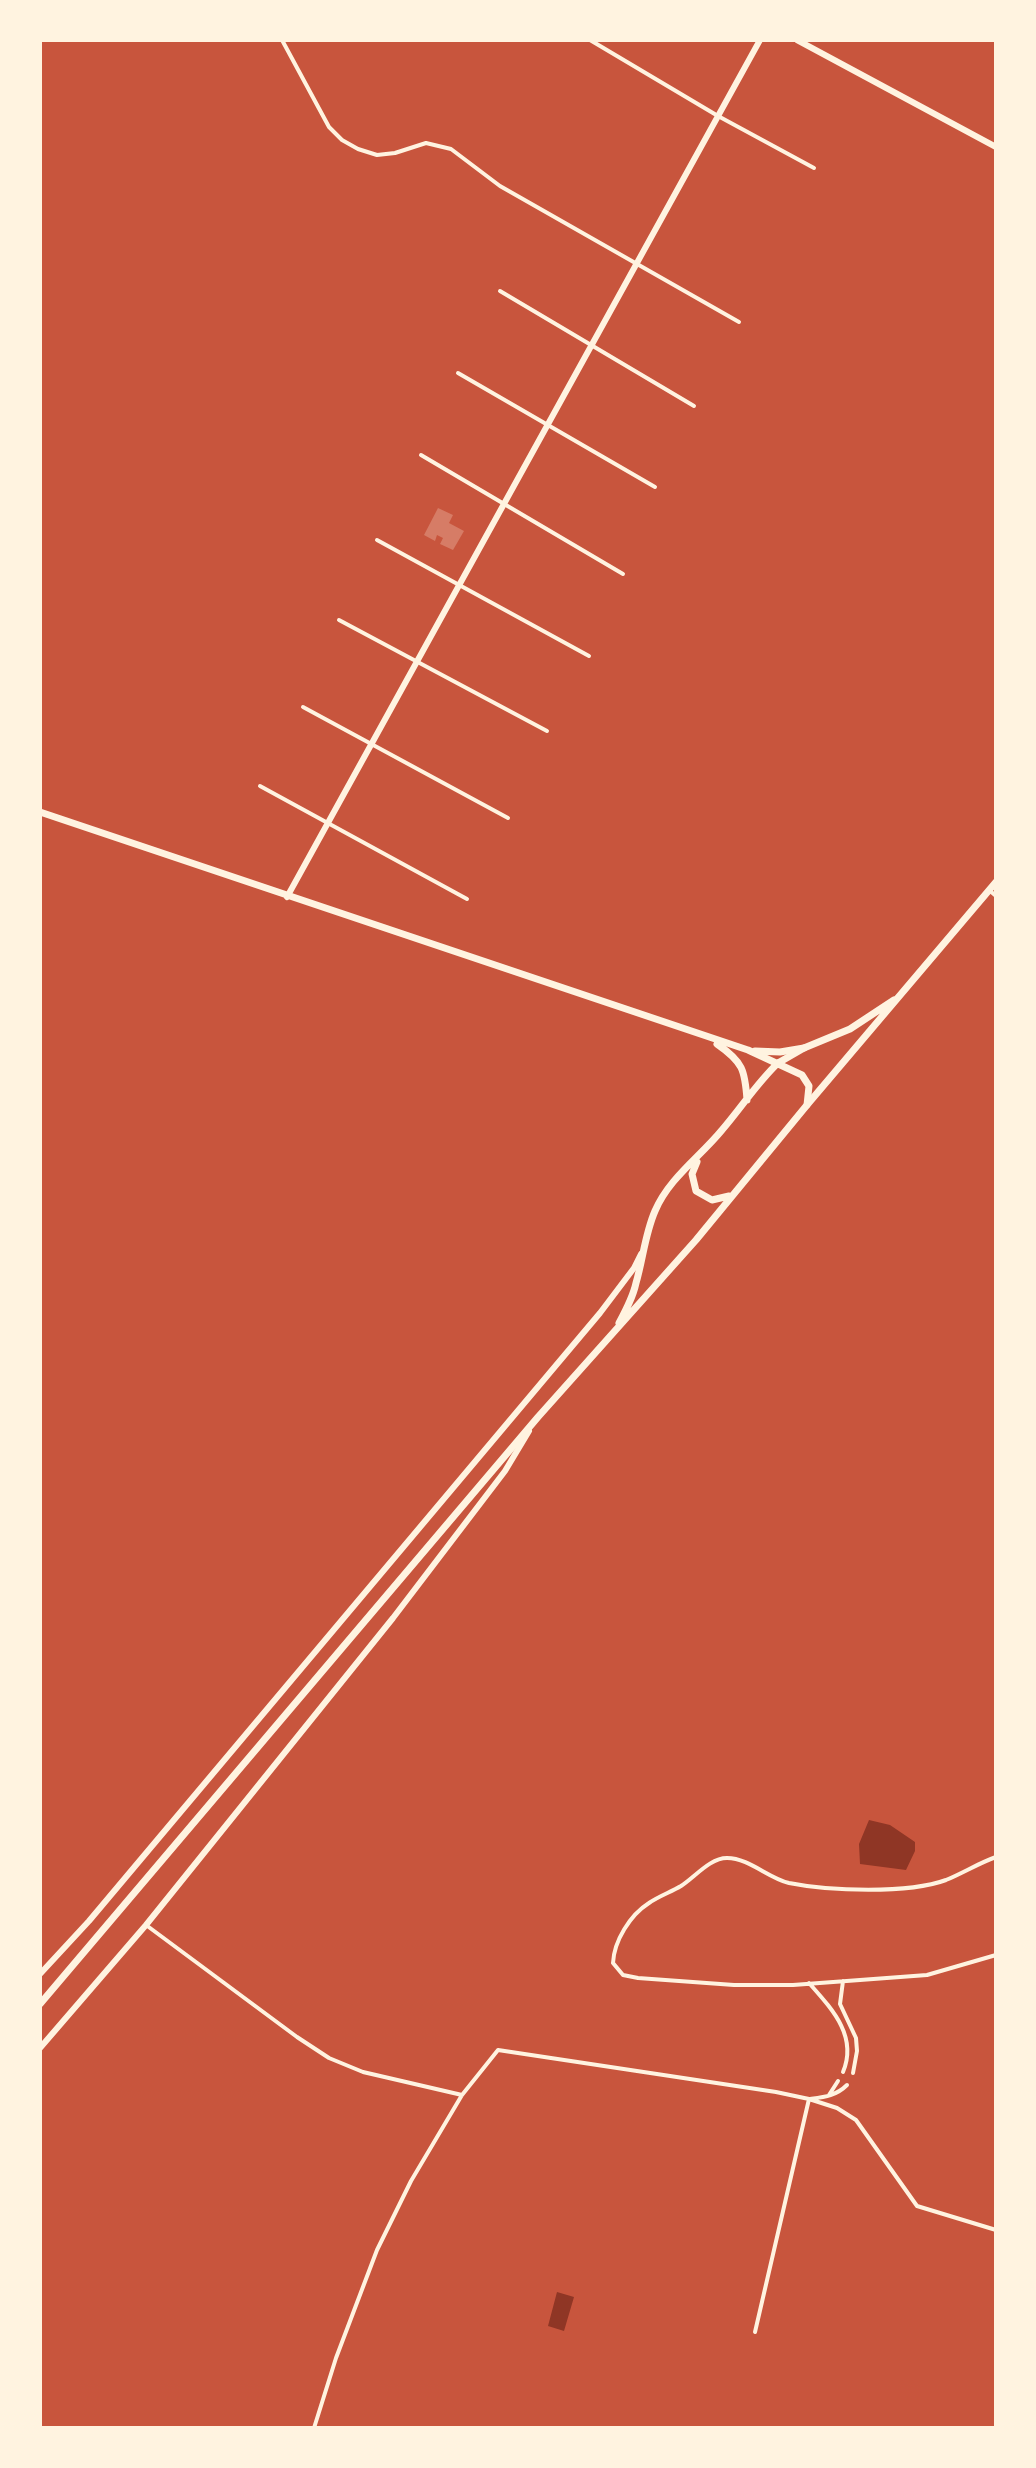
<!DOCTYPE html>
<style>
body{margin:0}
#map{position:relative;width:1036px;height:2468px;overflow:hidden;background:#c8553d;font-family:"Work Sans",sans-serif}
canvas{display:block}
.frame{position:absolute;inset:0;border:42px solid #fff3e0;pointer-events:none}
</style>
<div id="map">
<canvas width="1036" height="2468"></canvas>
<div class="frame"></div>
</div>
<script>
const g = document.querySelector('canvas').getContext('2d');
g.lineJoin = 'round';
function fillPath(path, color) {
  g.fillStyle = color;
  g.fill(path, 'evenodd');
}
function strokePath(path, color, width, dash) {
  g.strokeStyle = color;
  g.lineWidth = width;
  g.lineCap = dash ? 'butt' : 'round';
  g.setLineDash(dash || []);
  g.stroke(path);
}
const water = new Path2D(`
 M 869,1820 L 890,1825 L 915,1842 L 915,1851 L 906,1870 L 860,1864 L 859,1844 Z
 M 557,2292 L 574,2297 L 564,2331 L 548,2326 Z`);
const building = new Path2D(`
 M 438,508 L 453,515 L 449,523 L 464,531 L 453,550 L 440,544 L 443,538 L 437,535 L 435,541 L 424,535 Z`);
const minor = new Path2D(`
 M 282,40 L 329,127 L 342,140 L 358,149 L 377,155 L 395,153 L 426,143 L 451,149 L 500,186 L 739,322
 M 590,40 L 718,116 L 814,168
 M 500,291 L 694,406
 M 458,373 L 655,487
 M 996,425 L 996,432
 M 421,455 L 623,574
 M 377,540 L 589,656
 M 339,620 L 547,731
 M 303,707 L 508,818
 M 260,786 L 467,899
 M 989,890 L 996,896
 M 996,1857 C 979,1863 963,1873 946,1880 C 908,1894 829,1891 789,1883 C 768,1878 749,1858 727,1858 C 710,1858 695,1877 681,1886 C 671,1892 659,1896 649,1903 C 630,1915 614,1941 613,1963 L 623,1975 L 638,1978 L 734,1985 L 793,1985 L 927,1975 L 996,1955
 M 146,1925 L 297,2037 L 329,2058 L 363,2072 L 462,2095
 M 843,1981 L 840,2004 L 856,2038 L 857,2051 L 853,2073
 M 809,1983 C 832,2009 858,2036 843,2072
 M 829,2095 L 838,2081
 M 755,2332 L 809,2099 C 824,2097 836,2096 847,2085
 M 314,2428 L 336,2358 L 377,2250 L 411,2181 L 462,2095 L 498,2050 L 776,2092 L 809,2099 L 837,2108 L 856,2120 L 917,2206 L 996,2230`);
const tertiary = new Path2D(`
 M 797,40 L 996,147
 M 287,897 L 760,40`);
const secondary = new Path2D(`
 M 40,1974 L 89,1921 L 600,1313 L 634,1268 L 641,1254
 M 40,2048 L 146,1925 L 393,1618 L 505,1471 L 529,1431`);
const primary = new Path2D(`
 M 778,1063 L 804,1048 L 850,1029 L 894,1000
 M 807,1105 L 996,882`);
const trunk = new Path2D(`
 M 40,812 L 748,1050 L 802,1075 L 809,1086 L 807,1105 L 696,1240 L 538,1417 L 40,2004
 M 717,1044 C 743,1062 745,1070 747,1100
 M 755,1051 L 780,1052 L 804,1048
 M 697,1162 L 692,1174 L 696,1191 L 712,1200 L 729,1196
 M 619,1323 C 626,1310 633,1297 636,1283 C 643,1259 645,1234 655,1211 C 669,1178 700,1157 722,1130 C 741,1108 757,1083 778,1063`);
fillPath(water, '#8f3625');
fillPath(building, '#d67c66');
strokePath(minor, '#fff3e0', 4);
strokePath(tertiary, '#fff3e0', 6);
strokePath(secondary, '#fff3e0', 6);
strokePath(primary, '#fff3e0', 7);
strokePath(trunk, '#fff3e0', 7);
</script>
